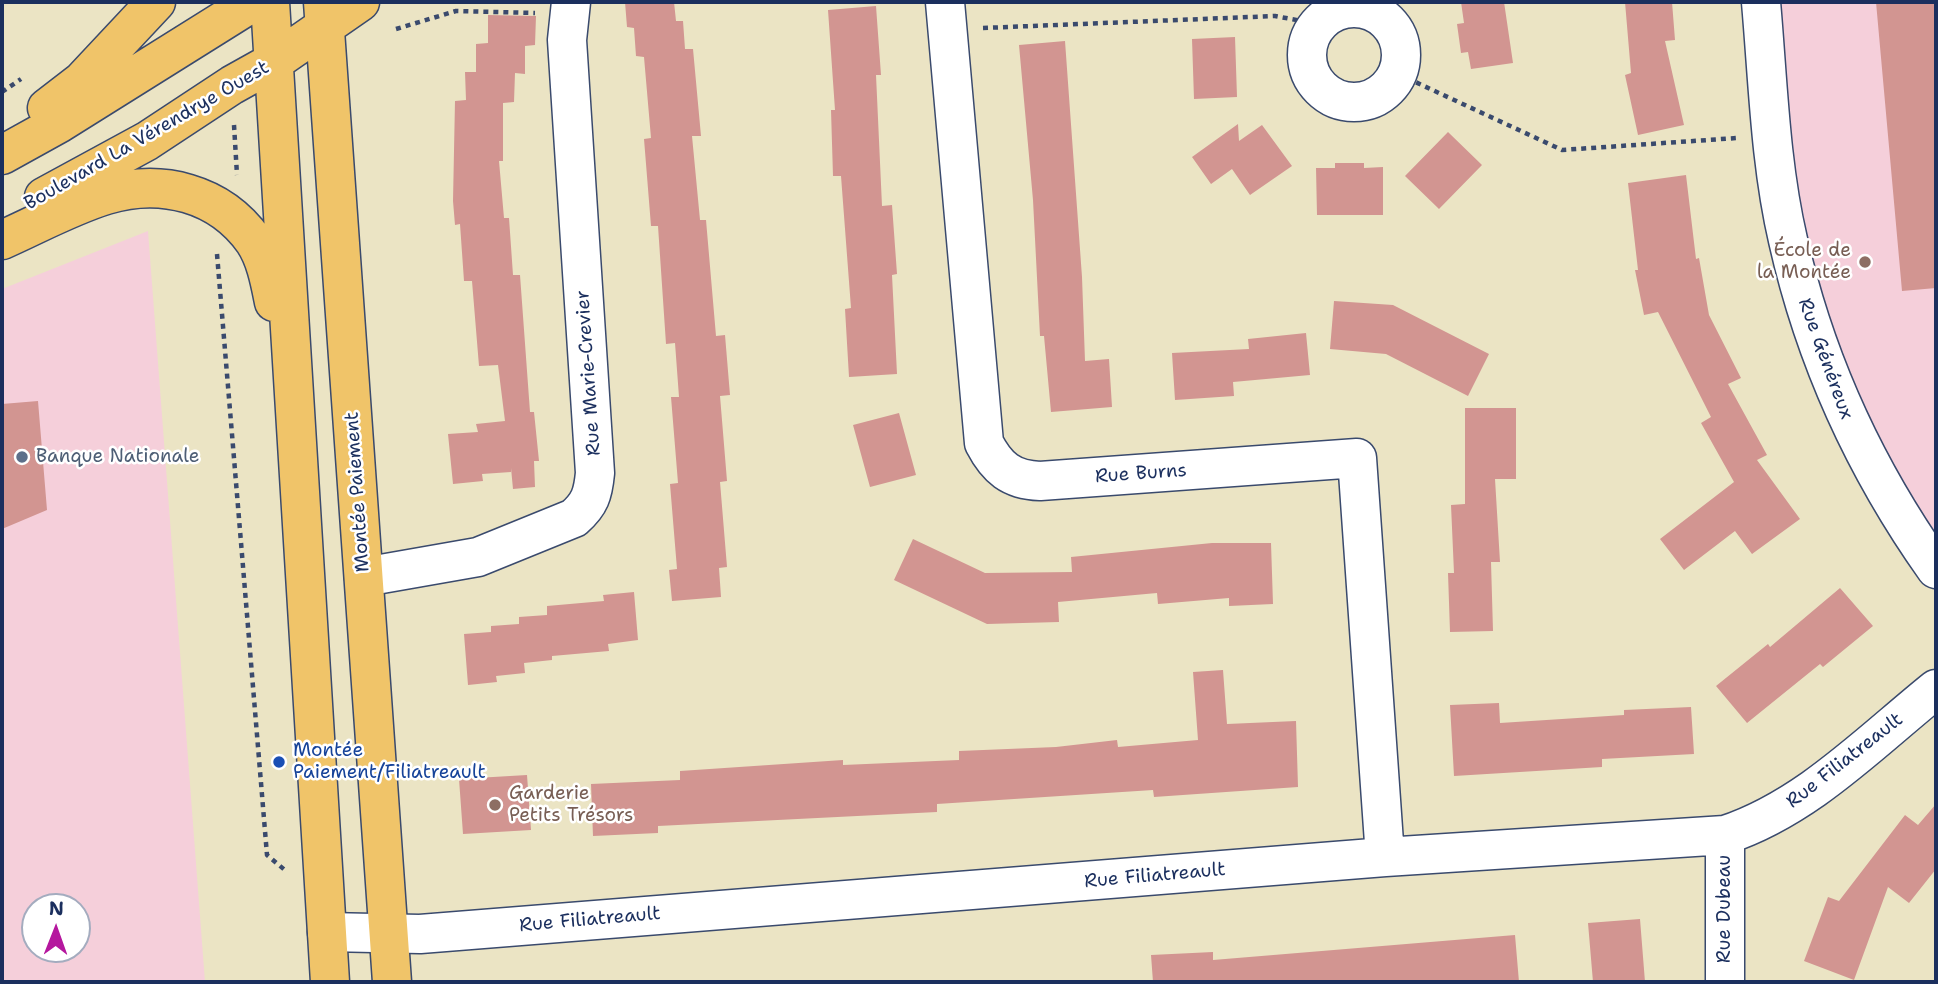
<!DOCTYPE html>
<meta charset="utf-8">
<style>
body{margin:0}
#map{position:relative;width:1938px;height:984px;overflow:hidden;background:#ebe4c4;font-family:"Shantell Sans",sans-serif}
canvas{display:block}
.frame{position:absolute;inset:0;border:4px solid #1b2f5e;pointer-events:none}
.north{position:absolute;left:21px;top:893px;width:70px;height:70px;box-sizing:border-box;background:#fff;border:2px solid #a4acbf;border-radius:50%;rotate:1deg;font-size:19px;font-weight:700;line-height:28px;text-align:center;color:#1b2f5e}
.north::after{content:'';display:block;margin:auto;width:24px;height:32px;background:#b5179e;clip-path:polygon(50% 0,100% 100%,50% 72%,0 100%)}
</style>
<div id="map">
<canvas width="1938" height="984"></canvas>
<div class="frame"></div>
<div class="north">N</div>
</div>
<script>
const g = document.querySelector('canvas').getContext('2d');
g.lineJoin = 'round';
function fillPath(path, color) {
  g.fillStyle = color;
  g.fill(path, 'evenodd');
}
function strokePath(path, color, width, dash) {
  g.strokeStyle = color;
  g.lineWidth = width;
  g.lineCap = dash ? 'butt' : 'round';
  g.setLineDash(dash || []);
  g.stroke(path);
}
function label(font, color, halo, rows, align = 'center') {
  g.font = font + ' "Shantell Sans",sans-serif';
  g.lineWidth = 5;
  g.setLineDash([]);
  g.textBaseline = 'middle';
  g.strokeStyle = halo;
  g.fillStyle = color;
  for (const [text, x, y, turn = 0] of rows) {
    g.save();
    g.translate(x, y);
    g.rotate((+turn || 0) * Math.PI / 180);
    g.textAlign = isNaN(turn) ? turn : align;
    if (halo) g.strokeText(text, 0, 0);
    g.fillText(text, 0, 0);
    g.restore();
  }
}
const built = new Path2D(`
 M 1761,2 L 1936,2 L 1936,569 L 1832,380 Z
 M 148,231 L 205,982 L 2,982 L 2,289 ZM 35,907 L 77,907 L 77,949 L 35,949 Z`);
const building = new Path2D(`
 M 625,2 L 674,2 L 676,21 L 683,21 L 685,49 L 693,49 L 701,136 L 692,136 L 700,220 L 706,220 L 716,336 L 725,335 L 730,395 L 720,396 L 727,481 L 720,482 L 727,567 L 719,568 L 721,597 L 672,601 L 669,570 L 677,569 L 670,484 L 678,483 L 671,397 L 679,397 L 675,343 L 666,344 L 658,226 L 651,226 L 644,139 L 651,138 L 644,57 L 636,56 L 634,28 L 627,27 Z
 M 1461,2 L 1504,2 L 1513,63 L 1471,69 L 1468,52 L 1461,53 L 1457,24 L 1464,23 Z
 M 1625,2 L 1672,2 L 1675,40 L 1665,41 L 1684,125 L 1638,135 L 1625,75 L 1631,73 Z
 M 1876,2 L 1936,2 L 1936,288 L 1902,291 Z
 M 876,6 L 881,75 L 876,75 L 882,206 L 892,205 L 897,274 L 892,275 L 897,374 L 849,377 L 845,309 L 851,308 L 841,176 L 833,176 L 831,110 L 835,110 L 828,10 Z
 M 488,15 L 536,16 L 535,45 L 525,46 L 525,74 L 515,73 L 514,102 L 503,103 L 503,161 L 499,161 L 504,218 L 509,218 L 513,275 L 520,275 L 530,412 L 534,412 L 539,461 L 534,461 L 535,487 L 513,489 L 511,468 L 511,472 L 482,474 L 483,481 L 453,484 L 448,434 L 478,432 L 476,424 L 505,421 L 498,365 L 479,366 L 472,281 L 464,281 L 460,224 L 455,225 L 453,201 L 455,101 L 466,100 L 465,72 L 476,72 L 476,44 L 488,43 Z
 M 1235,37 L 1237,97 L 1194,99 L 1192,39 Z
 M 1065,41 L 1082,277 L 1085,361 L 1109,359 L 1112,407 L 1051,412 L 1044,336 L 1040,336 L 1033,200 L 1019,45 Z
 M 1238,124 L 1239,141 L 1262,125 L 1292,166 L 1250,195 L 1232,169 L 1211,184 L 1192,157 Z
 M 1448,132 L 1482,165 L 1439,209 L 1405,176 Z
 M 1335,163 L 1364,163 L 1364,168 L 1383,167 L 1383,215 L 1317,215 L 1316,168 L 1335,168 Z
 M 1686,175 L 1696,259 L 1699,258 L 1709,315 L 1741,378 L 1728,384 L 1767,455 L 1757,460 L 1800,519 L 1752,554 L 1735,531 L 1684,570 L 1660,539 L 1734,482 L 1701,423 L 1711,417 L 1658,312 L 1644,315 L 1635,270 L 1638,270 L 1628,183 Z
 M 1334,301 L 1393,305 L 1489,354 L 1468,396 L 1386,354 L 1330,349 Z
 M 1306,333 L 1310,375 L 1233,382 L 1234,396 L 1175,400 L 1172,353 L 1249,349 L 1248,339 Z
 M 38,401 L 47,510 L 2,529 L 2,404 Z
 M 1465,408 L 1516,408 L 1516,479 L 1495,479 L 1500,562 L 1491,562 L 1493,631 L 1450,632 L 1448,573 L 1454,573 L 1451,505 L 1465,504 Z
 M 899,413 L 916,475 L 870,487 L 853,425 Z
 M 913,539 L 985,573 L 1072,572 L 1071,557 L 1212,543 L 1271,543 L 1273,604 L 1229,606 L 1229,598 L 1158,604 L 1157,593 L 1058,602 L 1059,622 L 987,624 L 894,580 Z
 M 1840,588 L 1873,626 L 1823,667 L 1820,664 L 1747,723 L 1716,686 L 1768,644 L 1770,647 Z
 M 634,592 L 638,640 L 608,644 L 609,651 L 552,656 L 552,660 L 524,663 L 525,673 L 496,676 L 497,682 L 468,685 L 464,634 L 491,632 L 491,626 L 519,624 L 519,617 L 547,615 L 547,606 L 604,601 L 603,595 Z
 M 1223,670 L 1227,724 L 1296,721 L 1298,787 L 1154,797 L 1153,790 L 937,804 L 937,812 L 658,826 L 658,833 L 593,836 L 591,784 L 680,780 L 680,771 L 843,760 L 843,765 L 959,760 L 959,751 L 1056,747 L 1117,740 L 1118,747 L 1198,740 L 1193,672 Z
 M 1499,703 L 1500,723 L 1624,715 L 1624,710 L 1691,707 L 1694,754 L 1602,759 L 1602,767 L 1454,776 L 1450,705 Z
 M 527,775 L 531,830 L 463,834 L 459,779 Z
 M 1936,804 L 1936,869 L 1909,903 L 1888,887 L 1854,980 L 1804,961 L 1828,897 L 1839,901 L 1905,815 L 1918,825 Z
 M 1640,919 L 1645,982 L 1593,982 L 1588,923 Z
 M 1515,935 L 1519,982 L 1153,982 L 1151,955 L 1213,952 L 1213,960 Z`);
const path = new Path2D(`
 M 983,28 L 1275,16 L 1318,24
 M 396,29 L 456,11 L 535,13
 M 1398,74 L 1562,150 L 1737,138
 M 2,92 L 21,79
 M 234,125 L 237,175
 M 217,254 L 267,855 L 286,871`);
const minor = new Path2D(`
 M 945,2 L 984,443 C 997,468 1011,480 1040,481 L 1357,458 L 1385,857
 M 1761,2 C 1768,81 1770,163 1788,240 C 1815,360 1865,469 1936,569
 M1307 55a47 47 0 1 1 94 0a47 47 0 1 1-94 0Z
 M 364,577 L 478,557 L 574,518 C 590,504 593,494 595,473 L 567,40 L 571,2
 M 1725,835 L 1725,982
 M 327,932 L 420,934 L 1385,857 L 1725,835 C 1807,808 1870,742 1936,689`);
const major = new Path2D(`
 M 270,2 L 330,982
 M 323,2 L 392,982
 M 47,108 L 82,81 L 156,2
 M 2,155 L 58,124 L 253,2
 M 44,197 L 147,141 L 232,85 L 275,61 L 360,2
 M 2,240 C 36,225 70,206 106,195 C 161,178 220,193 254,241 C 266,259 270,282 274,302`);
const markers = [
 [1865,262,7,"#8d6e63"],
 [22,457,7,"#5c6f8a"],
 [279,762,7,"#1a4fb4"],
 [495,805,7,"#8d6e63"]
];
const streetNames = [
 ["Boulevard La Vérendrye Ouest",147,136,-30],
 ["Rue Généreux",1825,359,70],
 ["Rue Marie-Crevier",589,373,-94],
 ["Rue Burns",1141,474,-4],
 ["Montée Paiement",358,492,-94],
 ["Rue Filiatreault",1845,761,-38],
 ["Rue Filiatreault",1155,876,-5],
 ["Rue Dubeau",1725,909,-90],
 ["Rue Filiatreault",590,920,-5]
];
const educationNames = [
 ["École de",1851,251],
 ["la Montée",1851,273],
 ["Garderie",509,794,"left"],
 ["Petits Trésors",509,816,"left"]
];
const serviceNames = [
 ["Banque Nationale",36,457]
];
const transitNames = [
 ["Montée",293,751],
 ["Paiement/Filiatreault",293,773]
];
fillPath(built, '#f5cfda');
fillPath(building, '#d29591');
strokePath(minor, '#3a4a6d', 41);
strokePath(major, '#3a4a6d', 41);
strokePath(path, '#3a4a6d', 4.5, [5, 5]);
strokePath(minor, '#fff', 38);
strokePath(major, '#f0c469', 38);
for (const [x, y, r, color] of markers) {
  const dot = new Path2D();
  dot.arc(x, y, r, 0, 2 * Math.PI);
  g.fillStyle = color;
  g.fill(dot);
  strokePath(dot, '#fff', 2.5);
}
label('19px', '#1b2f5e', '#fff', streetNames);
label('19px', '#785e54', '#fff', educationNames, 'right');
label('19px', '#4e5e75', '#fff', serviceNames, 'left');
label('19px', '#164399', '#fff', transitNames, 'left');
</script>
